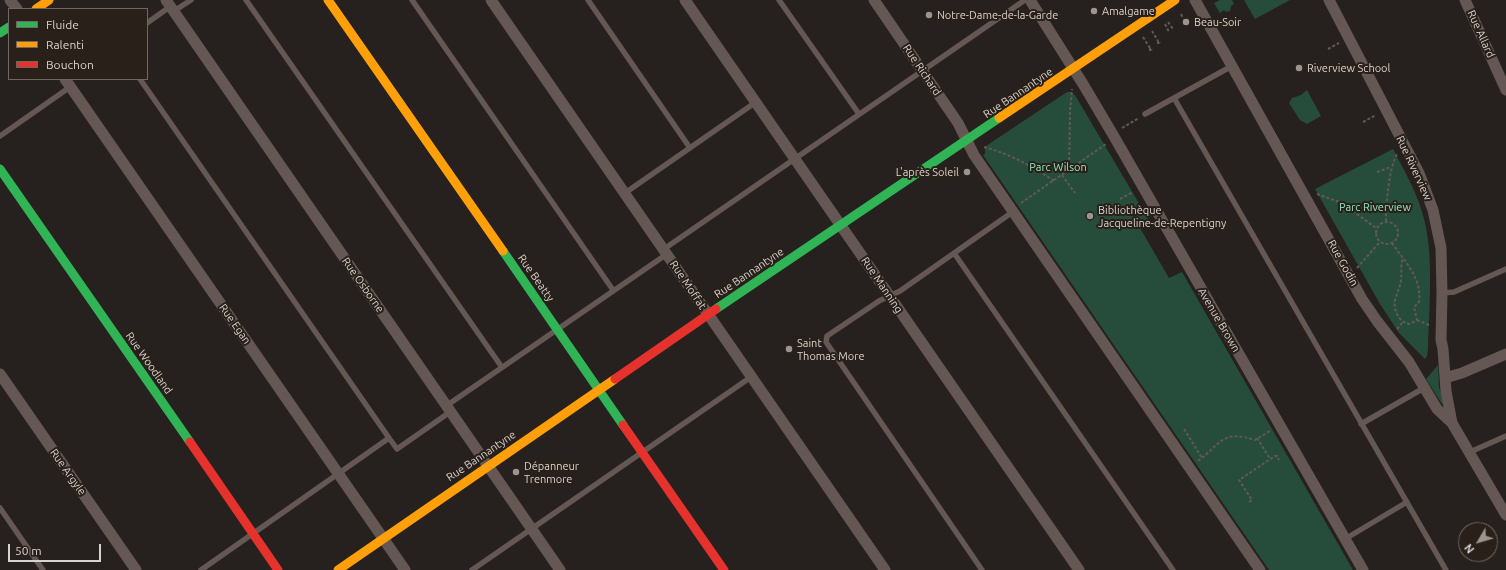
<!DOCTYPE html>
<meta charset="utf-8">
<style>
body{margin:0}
#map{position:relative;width:1506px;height:570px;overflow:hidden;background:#26211e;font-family:Ubuntu,sans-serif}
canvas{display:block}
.legend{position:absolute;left:8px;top:8px;width:140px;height:72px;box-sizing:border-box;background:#29201a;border:1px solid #6f6862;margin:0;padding:5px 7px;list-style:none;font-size:12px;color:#d9d3cf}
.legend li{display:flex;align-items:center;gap:8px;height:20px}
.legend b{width:20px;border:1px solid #6f6862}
.north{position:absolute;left:1458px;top:522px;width:40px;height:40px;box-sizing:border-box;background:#29201a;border:1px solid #6f6862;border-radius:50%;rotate:232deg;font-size:11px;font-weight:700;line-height:16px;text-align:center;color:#d9d3cf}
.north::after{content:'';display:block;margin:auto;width:14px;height:18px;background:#9a9591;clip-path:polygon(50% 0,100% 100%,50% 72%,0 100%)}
.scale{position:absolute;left:8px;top:544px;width:93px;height:18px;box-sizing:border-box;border:2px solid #d9d3cf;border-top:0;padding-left:5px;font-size:12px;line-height:14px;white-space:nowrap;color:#d9d3cf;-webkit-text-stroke:3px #29201a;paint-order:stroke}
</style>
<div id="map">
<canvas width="1506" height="570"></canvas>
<ul class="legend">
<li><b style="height:5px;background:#30b455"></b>Fluide</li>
<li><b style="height:5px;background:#ff9f0a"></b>Ralenti</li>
<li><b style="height:5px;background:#e5322d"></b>Bouchon</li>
</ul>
<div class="north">N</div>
<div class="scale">50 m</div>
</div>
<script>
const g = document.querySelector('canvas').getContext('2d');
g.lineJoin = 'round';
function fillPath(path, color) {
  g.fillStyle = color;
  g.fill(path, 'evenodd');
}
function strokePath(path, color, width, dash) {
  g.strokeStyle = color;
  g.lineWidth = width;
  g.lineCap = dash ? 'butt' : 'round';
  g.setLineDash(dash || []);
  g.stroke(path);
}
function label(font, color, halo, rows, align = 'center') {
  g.font = font + ' Ubuntu,sans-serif';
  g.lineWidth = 4;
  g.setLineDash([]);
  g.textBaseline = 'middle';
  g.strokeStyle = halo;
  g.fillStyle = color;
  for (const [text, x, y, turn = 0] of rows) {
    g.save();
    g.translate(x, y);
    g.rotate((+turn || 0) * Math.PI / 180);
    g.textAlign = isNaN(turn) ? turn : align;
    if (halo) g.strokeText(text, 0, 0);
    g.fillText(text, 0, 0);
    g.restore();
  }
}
const green = new Path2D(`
 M 1220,0 L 1232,0 L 1234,4 L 1231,6 L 1230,11 L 1226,12 L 1224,10 L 1220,13 L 1214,3 Z
 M 1244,0 L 1290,0 L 1255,19 Z
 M 1307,90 L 1321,116 L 1307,124 L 1300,120 L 1289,103 L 1292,98 L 1301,95 Z
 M 1067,92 L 1071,92 L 1075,95 L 1150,222 L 1140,228 L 1169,278 L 1182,272 L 1353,570 L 1269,570 L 983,155 L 985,154 L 985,147 L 989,144 Z
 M 1393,149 C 1405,172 1418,194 1424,219 C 1434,257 1429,309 1428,349 L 1427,356 L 1425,359 L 1399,333 L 1380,304 L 1315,189 Z
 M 1438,365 L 1439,387 L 1444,402 L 1442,404 L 1426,379 Z`);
const path = new Path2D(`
 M 1181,14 L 1184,20
 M 1168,22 L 1173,29
 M 1165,24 L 1169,32
 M 1152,31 L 1158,41
 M 1143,37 L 1150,48
 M 1158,44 L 1158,41 L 1160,43
 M 1328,49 L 1339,43
 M 1150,51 L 1150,48 L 1152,50
 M 1363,122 L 1376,115
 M 1122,128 L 1139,118
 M 984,147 C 1010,154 1032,166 1054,181
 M 1069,170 L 1070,111 L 1072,89
 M 1377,172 L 1391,167
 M 1062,175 L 1075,193
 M 1317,194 L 1342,203 L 1376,228
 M 1120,199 L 1133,192
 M 1021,203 L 1106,144
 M 1386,221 C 1386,204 1389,168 1397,154
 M1376 233a11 11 0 1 1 22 0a11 11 0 1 1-22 0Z
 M 1392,243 C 1405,262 1422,278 1419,302 L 1414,307 L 1417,320 L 1410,324 C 1399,323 1393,310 1395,300 C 1397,293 1400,287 1401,281 C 1402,273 1400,265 1403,258
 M 1357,268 L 1380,242
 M 1417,320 L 1429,325
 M 1397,329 L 1403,322
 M 1184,429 L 1202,458
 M 1257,438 L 1270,459
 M 1198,461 C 1221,444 1222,429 1255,440 L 1270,431
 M 1249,502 L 1252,500 L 1239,480 L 1275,456 L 1277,456 L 1279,460`);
const lane = new Path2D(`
 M 246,0 L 501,366
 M 412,0 L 613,290
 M 588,0 L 690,148
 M 779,0 L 859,114
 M 174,11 L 191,0
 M 147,23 L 171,6
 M 140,79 L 389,438 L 201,570
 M 1174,98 L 1446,570
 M 1145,114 L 1232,66
 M 0,136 L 70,87
 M 625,193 L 756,102
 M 664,249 L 1025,0
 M 954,253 L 1173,570
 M 1442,293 L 1454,292 L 1506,269
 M 446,406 L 667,254
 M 1361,424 L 1424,388
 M 389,438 L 397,449 L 450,412
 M 1470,452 L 1506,436
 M 0,508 L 43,570
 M 1345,539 L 1407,502
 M 472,570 L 751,377
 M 982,570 L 826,342 L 827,336 L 879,301 L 900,291 L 1014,211`);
const street = new Path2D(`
 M 10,0 L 17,9
 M 166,0 L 560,570
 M 491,0 L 885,570
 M 685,0 L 1079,570
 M 874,0 L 958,123 L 974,155 L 1260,570
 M 1030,0 L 1083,84 L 1112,133 L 1363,570
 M 1195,0 L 1362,299 L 1377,321 L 1409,362 L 1437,409 L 1452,423 L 1506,515
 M 1329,0 L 1419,173 L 1433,210 L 1441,248 L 1442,293 L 1441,340 L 1443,349 L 1446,391 L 1452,423
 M 1465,0 L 1506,90
 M 65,79 L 405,570
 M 0,374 L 136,570
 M 1445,378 L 1462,373 L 1506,354`);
const fast = new Path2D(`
 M 0,33 L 9,27
 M 0,169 L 190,442
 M 503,251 L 623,425
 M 716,309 L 999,118`);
const slow = new Path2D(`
 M 328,0 L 503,251
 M 36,9 L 49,0
 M 999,118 L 1175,0
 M 338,570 L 615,379`);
const jam = new Path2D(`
 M 615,379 L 716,309
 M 623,425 L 724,570
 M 190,442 L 278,570`);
const markers = [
 [1094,11,4,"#9a9591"],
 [929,15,4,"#9a9591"],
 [1186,22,4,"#9a9591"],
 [1299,68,4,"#9a9591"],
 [967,172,4,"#9a9591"],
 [1090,216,4,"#9a9591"],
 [789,349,4,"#9a9591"],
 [516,472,4,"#9a9591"]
];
const poiNames = [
 ["Amalgame",1102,11],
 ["Notre-Dame-de-la-Garde",937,15],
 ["Beau-Soir",1194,22],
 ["Riverview School",1307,68],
 ["L'après Soleil",959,172,"right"],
 ["Bibliothèque",1098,210],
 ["Jacqueline-de-Repentigny",1098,223],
 ["Saint",797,343],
 ["Thomas More",797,356],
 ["Dépanneur",524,466],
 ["Trenmore",524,479]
];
const streetNames = [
 ["Rue Allard",1481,34,66],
 ["Rue Richard",922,70,56],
 ["Rue Bannantyne",1018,93,-34],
 ["Rue Riverview",1414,168,65],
 ["Rue Godin",1343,263,61],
 ["Rue Bannantyne",749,273,-34],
 ["Rue Beatty",536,278,55],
 ["Rue Osborne",363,285,55],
 ["Rue Moffat",688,285,56],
 ["Rue Manning",882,285,56],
 ["Avenue Brown",1219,320,60],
 ["Rue Egan",235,324,55],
 ["Rue Woodland",149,363,55],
 ["Rue Bannantyne",481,456,-34],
 ["Rue Argyle",68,472,55]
];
const parkNames = [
 ["Parc Wilson",1058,167],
 ["Parc Riverview",1375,207]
];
fillPath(green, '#264c3b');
strokePath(path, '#625956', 2, [3, 2]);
strokePath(lane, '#645754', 5.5);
strokePath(street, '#645754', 11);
strokePath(fast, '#30b455', 9);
strokePath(slow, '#ff9f0a', 9);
strokePath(jam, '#e5322d', 9);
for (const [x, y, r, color] of markers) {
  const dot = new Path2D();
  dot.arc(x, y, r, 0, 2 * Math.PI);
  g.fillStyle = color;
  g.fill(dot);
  strokePath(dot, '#29201a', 1.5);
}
label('11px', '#d9d3cf', '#29201a', poiNames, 'left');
label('11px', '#d9d3cf', '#29201a', streetNames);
label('11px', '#91e9c1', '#29201a', parkNames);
</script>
